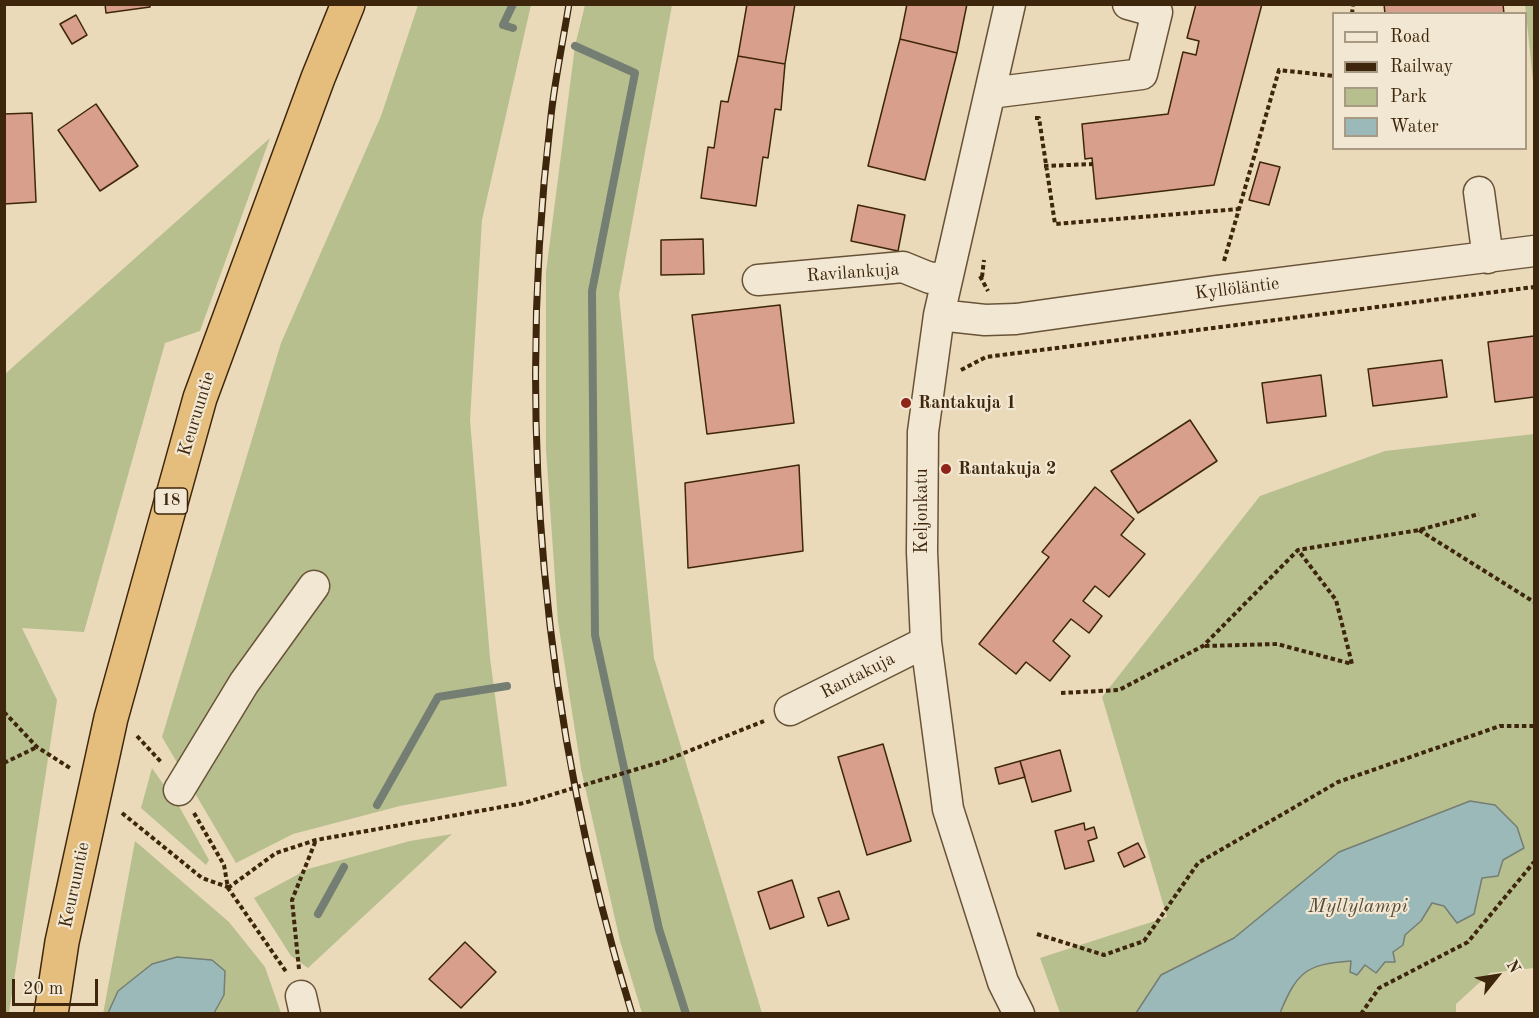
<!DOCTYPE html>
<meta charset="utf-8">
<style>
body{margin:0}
#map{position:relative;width:1539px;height:1018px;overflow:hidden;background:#eadaba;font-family:"Old Standard TT",serif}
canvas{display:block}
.frame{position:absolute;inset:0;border:6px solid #3e260c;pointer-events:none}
.legend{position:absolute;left:1332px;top:12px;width:195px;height:138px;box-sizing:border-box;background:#f1e7d2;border:2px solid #a99a83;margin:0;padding:8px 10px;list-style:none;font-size:18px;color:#3e260c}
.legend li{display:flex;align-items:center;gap:12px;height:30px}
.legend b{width:30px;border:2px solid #a99a83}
.north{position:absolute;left:1467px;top:946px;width:60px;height:60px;-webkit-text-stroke:4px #f1e7d2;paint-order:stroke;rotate:60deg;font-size:16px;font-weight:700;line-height:24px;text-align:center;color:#3e260c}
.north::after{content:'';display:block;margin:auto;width:21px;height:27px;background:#3e260c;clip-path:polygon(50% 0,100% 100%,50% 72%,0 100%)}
.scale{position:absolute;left:12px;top:979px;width:86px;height:27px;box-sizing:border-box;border:3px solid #3e260c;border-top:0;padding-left:8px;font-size:18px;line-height:21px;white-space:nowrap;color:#3e260c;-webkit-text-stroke:4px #f1e7d2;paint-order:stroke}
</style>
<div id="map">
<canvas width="1539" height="1018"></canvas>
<div class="frame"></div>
<ul class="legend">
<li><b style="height:8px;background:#f1e7d2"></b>Road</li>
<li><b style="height:8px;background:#3e260c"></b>Railway</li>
<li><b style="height:16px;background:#b7bf8f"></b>Park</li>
<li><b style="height:16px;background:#9ab9b8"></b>Water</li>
</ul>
<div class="north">N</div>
<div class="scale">20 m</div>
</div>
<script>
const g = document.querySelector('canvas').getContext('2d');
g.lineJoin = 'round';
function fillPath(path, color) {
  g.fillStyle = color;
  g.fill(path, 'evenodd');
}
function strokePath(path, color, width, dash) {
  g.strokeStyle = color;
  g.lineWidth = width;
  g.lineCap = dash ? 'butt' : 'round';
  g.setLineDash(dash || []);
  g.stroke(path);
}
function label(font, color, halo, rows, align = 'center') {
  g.font = font + ' "Old Standard TT",serif';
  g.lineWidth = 4.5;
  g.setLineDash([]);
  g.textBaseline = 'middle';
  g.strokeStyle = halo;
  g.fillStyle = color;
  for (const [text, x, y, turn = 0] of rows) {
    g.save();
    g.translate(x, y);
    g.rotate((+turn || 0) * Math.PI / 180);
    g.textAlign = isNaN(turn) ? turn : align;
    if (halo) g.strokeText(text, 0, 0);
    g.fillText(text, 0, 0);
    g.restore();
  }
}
const green = new Path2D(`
 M 418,5 L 531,5 L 482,220 L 470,420 L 490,658 L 507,786 L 400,806 L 293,834 L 236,863 L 162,737 L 281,343 L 381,116 Z
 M 585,5 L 672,5 L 619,294 L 654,658 L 762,1013 L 642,1013 L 620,941 L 581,769 L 558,622 L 546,450 L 546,272 L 575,46 Z
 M 1525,5 L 1534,5 L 1534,91 L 1526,13 Z
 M 270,138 L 200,331 L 165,343 L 84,632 L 22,628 L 57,700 L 9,1013 L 5,1013 L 5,374 Z
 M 1534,434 L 1534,968 L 1490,973 L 1456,1004 L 1456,1013 L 1280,1013 C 1283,1004 1286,991 1293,983 C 1312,962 1339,957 1365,965 L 1403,945 L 1405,935 L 1421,921 L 1432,902 L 1474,914 L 1482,878 L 1274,907 L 1234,938 L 1161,975 L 1136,1013 L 1060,1013 L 1040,958 L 1167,917 L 1102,697 L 1260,496 L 1385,451 Z
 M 152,768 L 180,808 L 209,860 L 206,865 L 141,808 Z
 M 452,834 L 308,968 L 291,956 L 254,898 L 308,869 L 410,841 Z
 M 135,841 L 229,922 L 265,967 L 281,1013 L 214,1013 L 224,995 L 177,957 L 152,964 L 118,991 L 108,1013 L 103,1014 Z`);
const water = new Path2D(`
 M 1470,801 L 1495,805 L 1517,827 L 1524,848 L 1503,860 L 1498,876 L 1482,878 L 1474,914 L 1457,923 L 1444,906 L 1432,903 L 1421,921 L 1405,935 L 1403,945 L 1393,952 L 1395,962 L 1385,962 L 1376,973 L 1365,965 L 1357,975 L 1350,972 L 1351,961 C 1306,964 1297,972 1280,1013 L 1136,1013 L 1161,975 L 1234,938 L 1339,852 Z
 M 177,957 L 212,960 L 225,971 L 224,995 L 214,1013 L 108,1013 L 118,991 L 152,964 Z`);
const stream = new Path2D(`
 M 513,28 L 503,25 L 513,4
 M 575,46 L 635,73 L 592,291 L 595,635 L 659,929 L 686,1014
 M 377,805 L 438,697 L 507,686
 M 318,914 L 344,867`);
const building = new Path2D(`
 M 105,4 L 150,4 L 150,7 L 106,13 Z
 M 747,4 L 795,4 L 785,64 L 738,56 Z
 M 907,4 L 967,4 L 957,53 L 900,39 Z
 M 1196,4 L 1262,4 L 1214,185 L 1096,199 L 1092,158 L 1085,159 L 1082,124 L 1168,114 L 1183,52 L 1196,55 L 1199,41 L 1187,38 Z
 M 1384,4 L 1503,4 L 1504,14 L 1385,14 Z
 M 76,15 L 87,35 L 72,44 L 60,24 Z
 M 900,39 L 957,53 L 925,180 L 868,166 Z
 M 738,56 L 785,64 L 781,110 L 775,109 L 768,158 L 763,157 L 756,206 L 701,198 L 708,147 L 714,148 L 721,101 L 728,102 Z
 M 96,104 L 138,166 L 100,191 L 58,130 Z
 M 32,113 L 36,202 L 4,204 L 4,114 Z
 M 1260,162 L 1280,167 L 1269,205 L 1249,200 Z
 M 858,205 L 905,215 L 898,251 L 851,241 Z
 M 703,239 L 704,274 L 661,275 L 661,240 Z
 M 780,305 L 794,423 L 707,434 L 692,315 Z
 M 1534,336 L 1534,397 L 1495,402 L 1488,342 Z
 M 1442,360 L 1447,397 L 1373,406 L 1368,369 Z
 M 1321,375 L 1326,416 L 1267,423 L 1262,383 Z
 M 1190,420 L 1217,461 L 1138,513 L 1111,471 Z
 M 799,465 L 803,551 L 688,568 L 685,483 Z
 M 1095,487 L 1134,519 L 1121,535 L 1145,554 L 1109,597 L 1095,586 L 1083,601 L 1102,616 L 1089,633 L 1071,619 L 1053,641 L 1070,656 L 1050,681 L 1026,662 L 1016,674 L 979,644 L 1049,557 L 1042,552 Z
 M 883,744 L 911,841 L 867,855 L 838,757 Z
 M 1060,750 L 1071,791 L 1032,802 L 1020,761 Z
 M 1020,761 L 1025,777 L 999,784 L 995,768 Z
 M 1084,823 L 1085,830 L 1094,827 L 1097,838 L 1088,841 L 1094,861 L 1065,869 L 1055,831 Z
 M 1138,843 L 1145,857 L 1124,867 L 1118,853 Z
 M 792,880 L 804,917 L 770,929 L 758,892 Z
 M 839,891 L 849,919 L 828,926 L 818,898 Z
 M 465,942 L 496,972 L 461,1008 L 429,979 Z`);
const path = new Path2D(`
 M 1352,14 L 1353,4
 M 1035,118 L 1039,118 L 1055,224 L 1239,209
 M 1044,166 L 1093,164
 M 1224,261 L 1279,70 L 1334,76
 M 980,276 L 988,291
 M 982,277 L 984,260
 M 961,370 L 986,357 L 1534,287
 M 1419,530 L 1534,602
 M 1205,646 L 1277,644 L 1352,664 L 1336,600 L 1298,550
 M 1061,693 L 1119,690 L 1203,646 L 1298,550 L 1419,530 L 1479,514
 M 4,712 L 37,747 L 70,768
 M 137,736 L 162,763
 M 4,763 L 37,747
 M 122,813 L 202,878 L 228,887
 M 194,813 L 224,865 L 228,888 L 287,973
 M 228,888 L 276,853 L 316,840 L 524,803 L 664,761 L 764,721
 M 1037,934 L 1104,955 L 1144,941 L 1198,863 L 1338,782 L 1500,726 L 1534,726
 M 299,969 L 292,900 L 316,840
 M 1361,1014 L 1379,988 L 1468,942 L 1534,862`);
const minor = new Path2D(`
 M 1010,4 L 939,315 L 923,432 L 922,552 L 926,642 L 948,809 L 1003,982 L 1019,1014
 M 990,93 L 1142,74 L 1157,12 L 1128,4
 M 1479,192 L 1488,258
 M 758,280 L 903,267 L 930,278 L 946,277
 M 939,315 L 985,320 L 1016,319 L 1216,291 L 1534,251
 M 790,710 L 926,642
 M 179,790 L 244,683 L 314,586
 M 301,996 L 305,1014`);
const highway = new Path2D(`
 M 51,1014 L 62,942 L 111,718 L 200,398 L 318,78 L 348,4`);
const rail = new Path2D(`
 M 569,4 C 563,41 555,79 551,116 C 515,417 542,724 632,1014`);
const markers = [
 [906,403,6,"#8f2418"],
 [946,469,6,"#8f2418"]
];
const shields = [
 [171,501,33]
];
const shieldNames = [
 ["18",171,501]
];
const streetNames = [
 ["Ravilankuja",853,273,-4],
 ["Kyllöläntie",1237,289,-7],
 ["Keuruuntie",197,414,-73],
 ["Keljonkatu",922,511,-90],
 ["Rantakuja",858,676,-27],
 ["Keuruuntie",75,885,-78]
];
const poiNames = [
 ["Rantakuja 1",918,403],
 ["Rantakuja 2",958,469]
];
const waterNames = [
 ["Myllylampi",1358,907]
];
fillPath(green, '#b7bf8f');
fillPath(water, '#9ab9b8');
strokePath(water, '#757e73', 1.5);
strokePath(stream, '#757e73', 8);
fillPath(building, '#d99f8d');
strokePath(building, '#3e260c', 1.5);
strokePath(minor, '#695338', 33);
strokePath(highway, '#3e260c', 36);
strokePath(path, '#3e260c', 4, [4.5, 3]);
strokePath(minor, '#f1e7d2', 30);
strokePath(highway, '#e5bd7d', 33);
strokePath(rail, '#3e260c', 7);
strokePath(rail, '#f1e7d2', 4.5, [14]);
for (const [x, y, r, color] of markers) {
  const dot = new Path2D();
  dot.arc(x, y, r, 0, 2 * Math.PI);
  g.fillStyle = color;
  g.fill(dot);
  strokePath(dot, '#f1e7d2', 2);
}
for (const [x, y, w] of shields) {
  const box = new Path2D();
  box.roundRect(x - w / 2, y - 13, w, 26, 4.5);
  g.fillStyle = '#f1e7d2';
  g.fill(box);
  strokePath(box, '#3e260c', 1.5);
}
label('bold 16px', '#3e260c', null, shieldNames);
label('18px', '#3e260c', '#f1e7d2', streetNames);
label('bold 18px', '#3e260c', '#f1e7d2', poiNames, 'left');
label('italic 20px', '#554b37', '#f1e7d2', waterNames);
</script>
